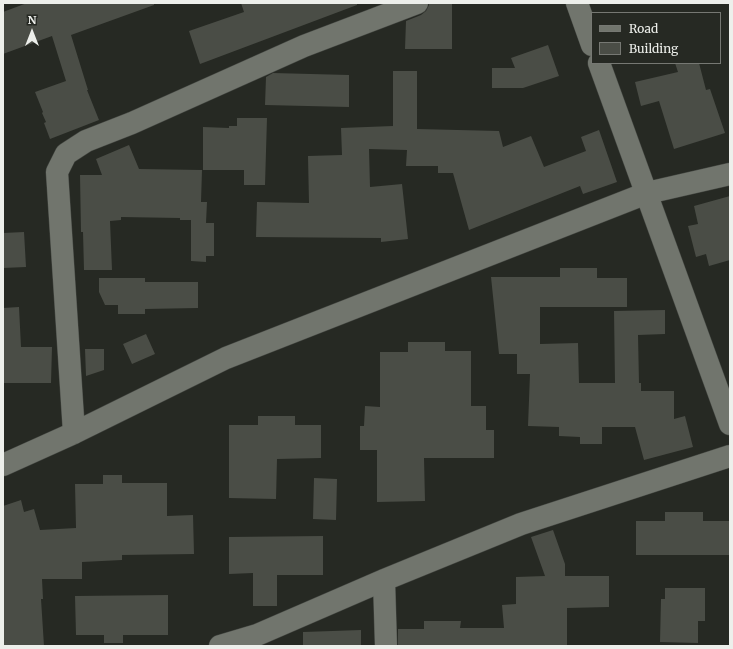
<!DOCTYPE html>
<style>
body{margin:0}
#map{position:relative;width:733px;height:649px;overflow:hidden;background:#262923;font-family:Merriweather,serif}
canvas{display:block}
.frame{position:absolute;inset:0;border:4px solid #edefeb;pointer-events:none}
.legend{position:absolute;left:591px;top:12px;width:130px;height:52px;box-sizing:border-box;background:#262923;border:1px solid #767873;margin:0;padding:5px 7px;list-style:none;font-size:12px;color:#edefeb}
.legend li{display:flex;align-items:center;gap:8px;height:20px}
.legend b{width:20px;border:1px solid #767873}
.north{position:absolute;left:12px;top:12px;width:40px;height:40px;-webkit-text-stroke:3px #262923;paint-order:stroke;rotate:0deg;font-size:11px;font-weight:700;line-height:16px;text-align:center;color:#edefeb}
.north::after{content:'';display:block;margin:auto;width:14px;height:18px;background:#edefeb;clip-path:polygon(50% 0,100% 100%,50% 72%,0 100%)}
</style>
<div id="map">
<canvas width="733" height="649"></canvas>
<div class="frame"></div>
<ul class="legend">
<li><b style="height:5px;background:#71756d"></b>Road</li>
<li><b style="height:11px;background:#4a4d46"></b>Building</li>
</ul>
<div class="north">N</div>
</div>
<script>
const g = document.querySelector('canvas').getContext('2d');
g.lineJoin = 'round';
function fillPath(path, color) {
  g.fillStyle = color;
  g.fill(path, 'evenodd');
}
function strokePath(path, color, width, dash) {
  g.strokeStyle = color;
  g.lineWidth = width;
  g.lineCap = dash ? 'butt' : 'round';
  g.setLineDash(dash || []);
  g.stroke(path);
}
const building = new Path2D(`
 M 27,3 L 154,3 L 154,5 L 71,35 L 88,90 L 87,90 L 99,120 L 50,139 L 44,123 L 46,122 L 42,113 L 43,112 L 35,92 L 66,81 L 52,36 L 3,54 L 3,12 Z
 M 241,3 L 357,3 L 357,5 L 200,64 L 189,31 L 244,12 Z
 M 429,3 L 452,3 L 452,49 L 405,49 L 406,21 L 421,15 L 426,11 L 429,5 Z
 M 548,45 L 559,76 L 523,88 L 492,88 L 492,68 L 515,68 L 511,58 Z
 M 675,63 L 699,63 L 706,90 L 710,89 L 725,133 L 674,149 L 659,101 L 641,106 L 635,82 L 678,72 Z
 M 393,71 L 417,71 L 417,129 L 499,131 L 503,147 L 531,136 L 544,167 L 586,151 L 581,137 L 599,130 L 617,182 L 583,194 L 580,186 L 469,230 L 453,173 L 438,173 L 438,166 L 406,166 L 407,150 L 369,149 L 370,187 L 402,184 L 408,239 L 381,242 L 381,238 L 256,237 L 257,202 L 309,203 L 308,156 L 342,155 L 341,128 L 393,126 Z
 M 273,73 L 349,75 L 349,107 L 265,105 L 266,77 Z
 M 237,118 L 267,118 L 265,185 L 244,185 L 244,170 L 203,170 L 203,127 L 229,128 L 229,126 L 237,126 Z
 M 129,145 L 139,169 L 202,170 L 201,202 L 207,202 L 206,223 L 214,223 L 214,256 L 206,256 L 206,262 L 191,261 L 191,220 L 180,220 L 180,218 L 121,217 L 121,220 L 110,221 L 112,270 L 84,270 L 83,232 L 81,232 L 80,175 L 102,175 L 96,159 Z
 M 730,196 L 730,260 L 709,266 L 706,254 L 696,257 L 688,226 L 698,224 L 694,206 Z
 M 24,232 L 26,267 L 3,268 L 3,233 Z
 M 560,268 L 597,268 L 597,278 L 627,278 L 627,307 L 540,307 L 540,344 L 578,343 L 579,383 L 615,383 L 614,311 L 665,310 L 665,334 L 638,335 L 639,383 L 641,383 L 641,391 L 674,391 L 674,419 L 685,416 L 693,447 L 644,460 L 635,427 L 602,427 L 602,444 L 580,444 L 580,437 L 559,436 L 559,427 L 528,426 L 530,374 L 517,374 L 517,354 L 499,354 L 491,277 L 560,277 Z
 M 99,278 L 145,278 L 145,282 L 198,282 L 198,308 L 145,309 L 145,314 L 118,314 L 118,305 L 105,305 L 99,292 Z
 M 19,307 L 21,347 L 52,347 L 51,383 L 3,383 L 3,308 Z
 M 146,334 L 155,354 L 132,364 L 123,344 Z
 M 408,342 L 445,342 L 445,351 L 471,351 L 471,406 L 486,406 L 486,430 L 494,430 L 494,458 L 424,458 L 425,501 L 377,502 L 377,450 L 360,450 L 360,426 L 364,426 L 365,406 L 380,407 L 380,352 L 408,352 Z
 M 85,349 L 104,349 L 104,370 L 86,376 Z
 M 258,416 L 295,416 L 295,425 L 321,425 L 321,458 L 277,459 L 276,499 L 229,498 L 229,425 L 258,425 Z
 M 103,475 L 122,475 L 122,483 L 167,483 L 167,516 L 193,515 L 194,554 L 122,555 L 122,560 L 82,562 L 82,579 L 42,579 L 43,599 L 41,599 L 44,646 L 3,646 L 3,506 L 21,500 L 24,512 L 34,509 L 40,530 L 76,528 L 75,484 L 103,484 Z
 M 314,478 L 337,479 L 336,520 L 313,519 Z
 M 665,512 L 703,512 L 703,521 L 730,521 L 730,555 L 636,555 L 636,521 L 665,521 Z
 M 553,530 L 565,564 L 565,576 L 609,576 L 609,607 L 567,608 L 567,646 L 398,646 L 398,629 L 424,629 L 424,621 L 461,621 L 460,628 L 504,628 L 502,605 L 516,604 L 516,577 L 545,576 L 531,537 Z
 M 323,536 L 323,575 L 277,575 L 277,606 L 253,606 L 253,573 L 229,574 L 229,537 Z
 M 665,588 L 705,588 L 705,621 L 698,621 L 698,643 L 660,642 L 661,599 L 665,599 Z
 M 168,595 L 168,635 L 123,635 L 123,643 L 104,643 L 104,635 L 76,635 L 75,596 Z
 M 361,630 L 361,646 L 303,646 L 303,632 Z`);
const minor = new Path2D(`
 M 577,3 L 592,45
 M 599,63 L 730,424
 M 74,433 L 57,172 L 66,154 L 86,141 L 132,123 L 304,46 L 417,3
 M 3,465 L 74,433 L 226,358 L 647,193 L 730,174
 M 384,580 L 386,646
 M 220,646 L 257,635 L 384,580 L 521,524 L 730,456`);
fillPath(building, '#4a4d46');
strokePath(minor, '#444742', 23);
strokePath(minor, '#71756d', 22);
</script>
